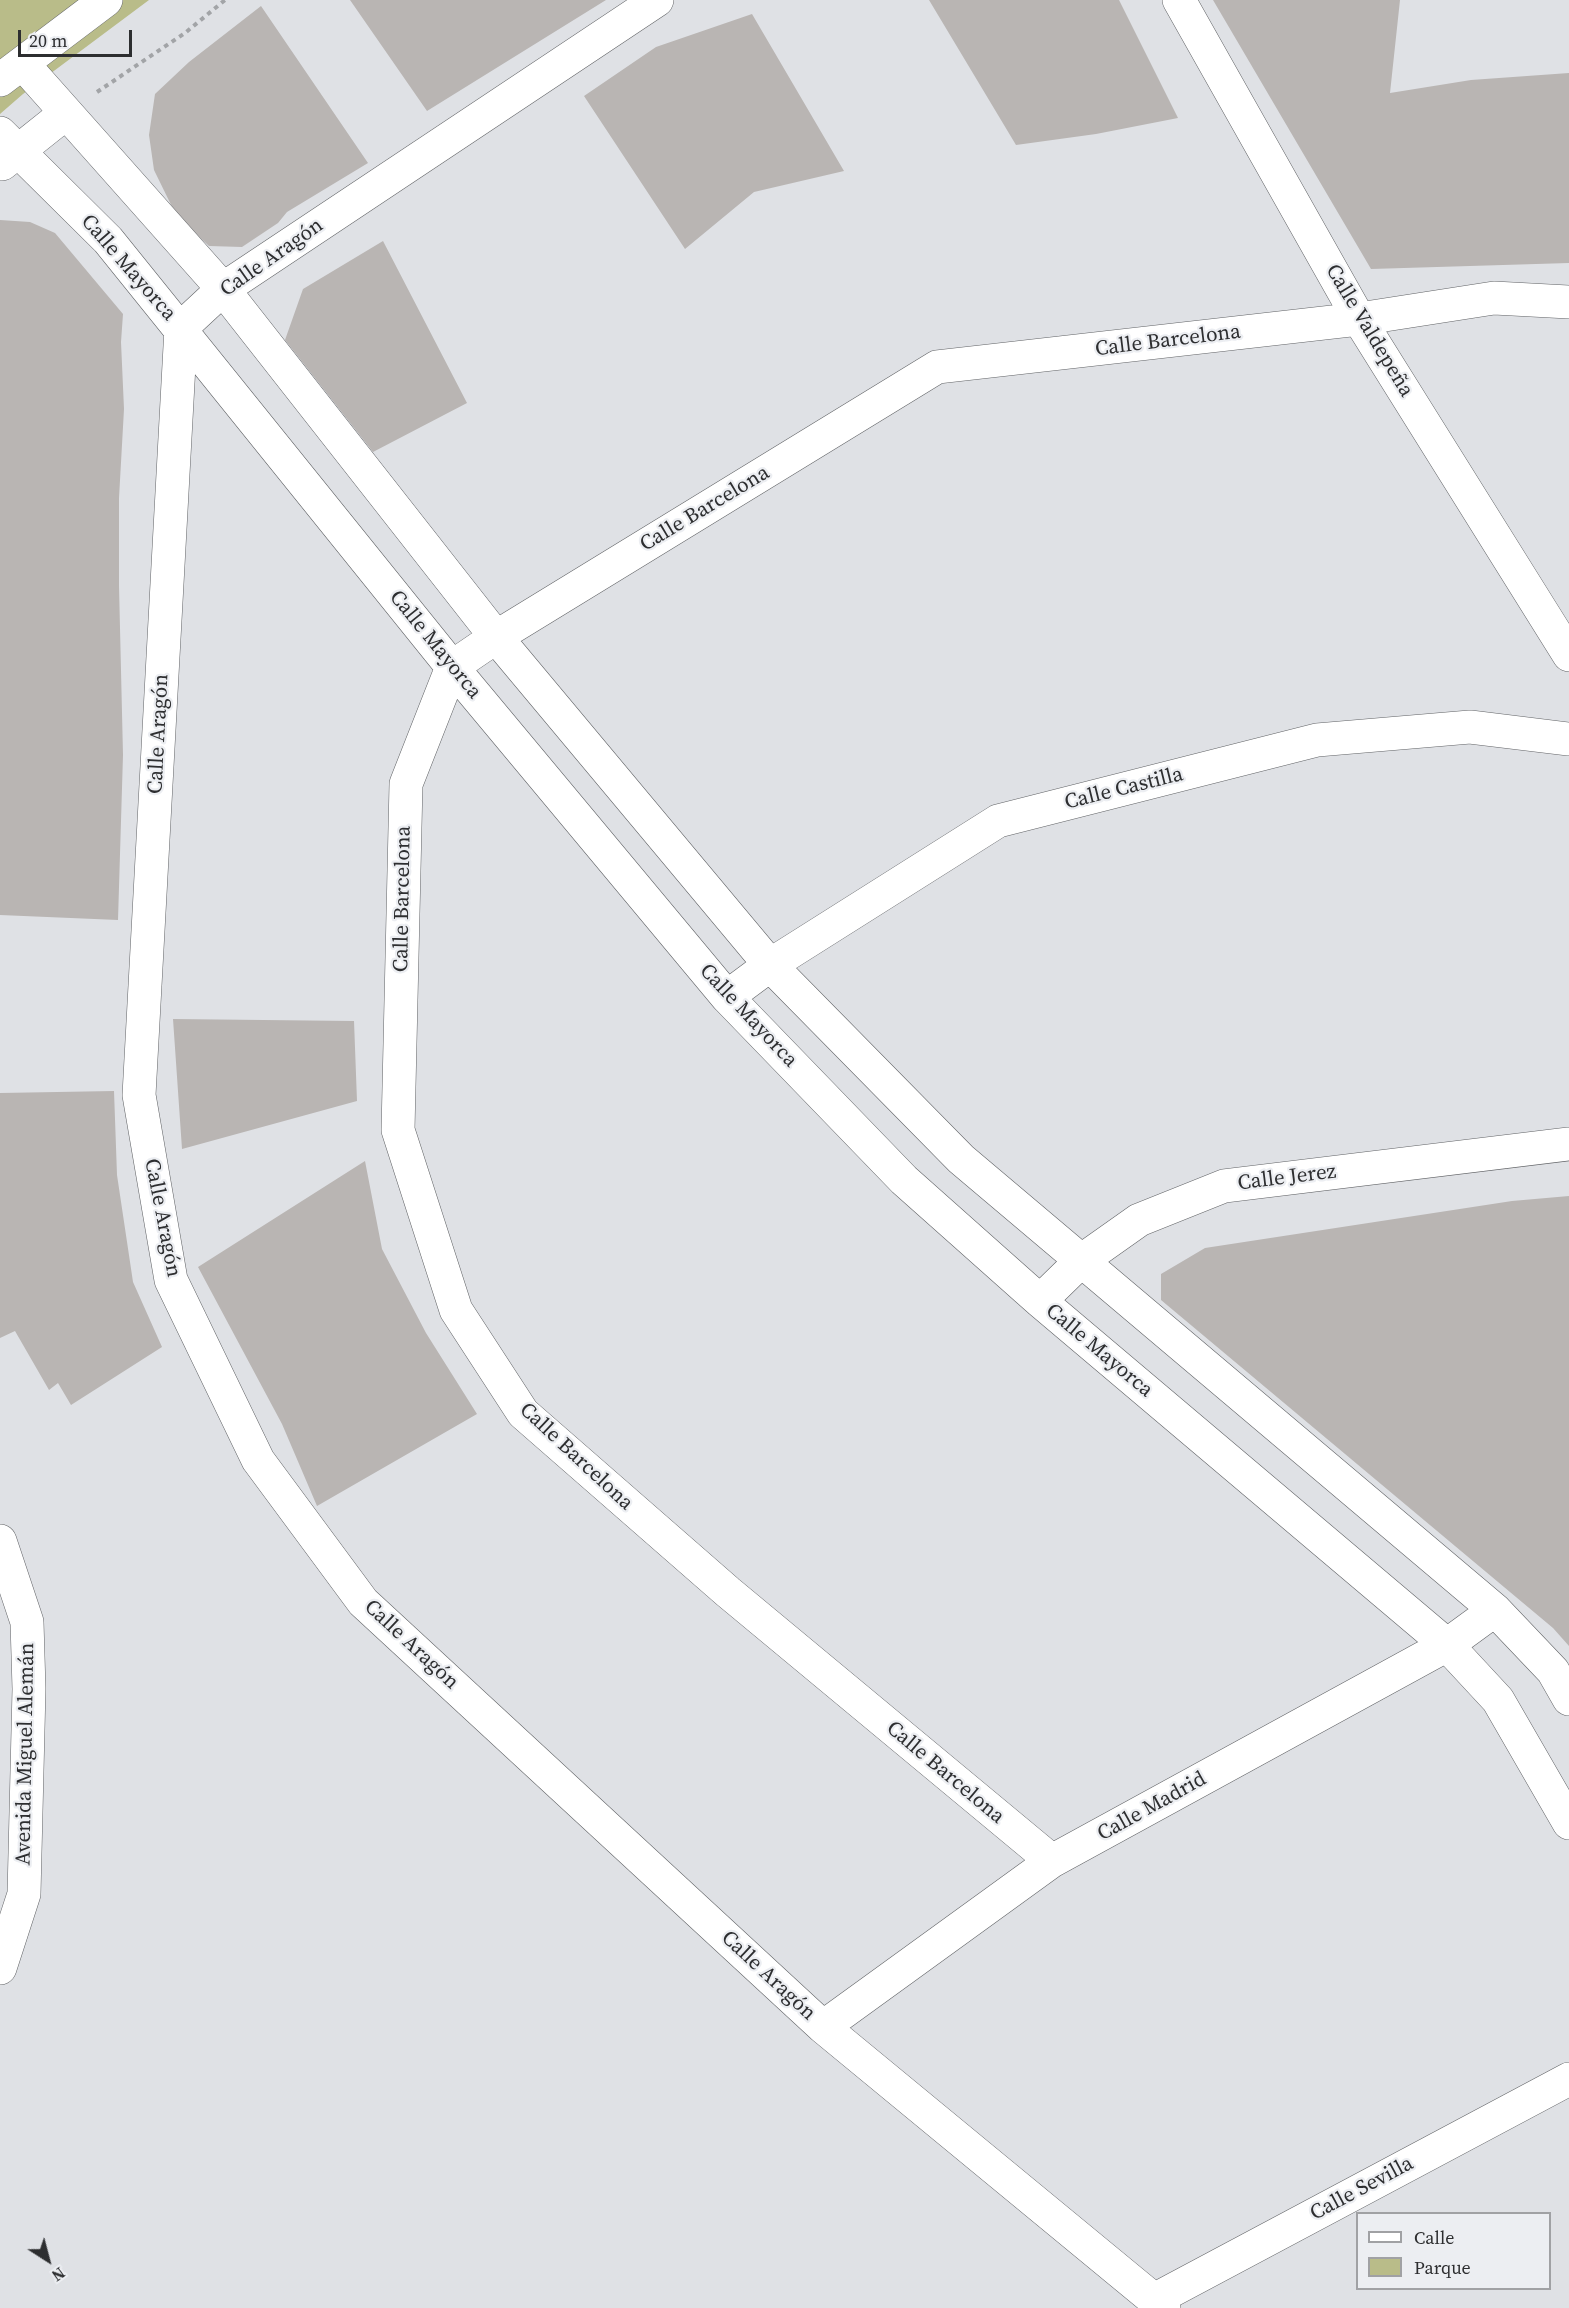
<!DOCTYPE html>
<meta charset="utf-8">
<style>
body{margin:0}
#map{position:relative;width:1569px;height:2308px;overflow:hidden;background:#dfe1e5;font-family:"Source Serif 4",serif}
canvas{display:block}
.legend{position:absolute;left:1356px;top:2212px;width:195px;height:78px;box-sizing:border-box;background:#eceef2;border:2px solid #a0a1a4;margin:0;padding:8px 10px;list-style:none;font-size:18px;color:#2d2e30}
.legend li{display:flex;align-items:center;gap:12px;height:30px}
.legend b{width:30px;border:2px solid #a0a1a4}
.north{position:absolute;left:18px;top:2230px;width:60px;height:60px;-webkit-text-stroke:4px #eceef2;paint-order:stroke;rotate:144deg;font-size:16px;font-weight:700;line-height:24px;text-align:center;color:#2d2e30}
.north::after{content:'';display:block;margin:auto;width:21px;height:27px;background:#2d2e30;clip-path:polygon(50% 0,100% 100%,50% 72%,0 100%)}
.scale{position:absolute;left:18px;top:30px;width:114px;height:27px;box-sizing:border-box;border:3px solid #2d2e30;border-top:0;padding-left:8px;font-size:18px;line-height:21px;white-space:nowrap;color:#2d2e30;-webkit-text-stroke:4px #eceef2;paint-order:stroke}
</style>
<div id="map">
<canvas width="1569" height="2308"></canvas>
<ul class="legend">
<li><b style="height:8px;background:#fff"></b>Calle</li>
<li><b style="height:16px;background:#b9bc89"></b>Parque</li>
</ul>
<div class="north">N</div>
<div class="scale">20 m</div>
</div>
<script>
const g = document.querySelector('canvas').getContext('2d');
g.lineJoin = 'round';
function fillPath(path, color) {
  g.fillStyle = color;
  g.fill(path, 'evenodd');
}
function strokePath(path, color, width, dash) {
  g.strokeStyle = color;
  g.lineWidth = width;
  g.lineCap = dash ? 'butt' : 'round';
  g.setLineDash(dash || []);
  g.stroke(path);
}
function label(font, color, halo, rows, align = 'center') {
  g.font = font + ' "Source Serif 4",serif';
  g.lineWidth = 4.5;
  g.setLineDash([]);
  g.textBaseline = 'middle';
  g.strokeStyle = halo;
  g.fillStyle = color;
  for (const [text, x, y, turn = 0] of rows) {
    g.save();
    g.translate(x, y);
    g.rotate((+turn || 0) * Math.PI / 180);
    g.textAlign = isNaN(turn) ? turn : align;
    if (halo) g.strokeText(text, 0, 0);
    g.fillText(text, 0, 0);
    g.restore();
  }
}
const green = new Path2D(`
 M 0,0 L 149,0 L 23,94 L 0,114 Z`);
const building = new Path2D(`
 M 350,0 L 606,0 L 427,111 Z
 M 929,0 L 1119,0 L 1178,118 L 1096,134 L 1016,145 Z
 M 1213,0 L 1400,0 L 1390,93 L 1471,80 L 1569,73 L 1569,263 L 1371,269 Z
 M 261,6 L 368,163 L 287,212 L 278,223 L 242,247 L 209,246 L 176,215 L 154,170 L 149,135 L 155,94 L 189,62 Z
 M 752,14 L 844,171 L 754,192 L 685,249 L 584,96 L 656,47 Z
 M 0,220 L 30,222 L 55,233 L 123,314 L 121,342 L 124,409 L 119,498 L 119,586 L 123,755 L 118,920 L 0,915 Z
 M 383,241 L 467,403 L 373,452 L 285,340 L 303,289 Z
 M 173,1019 L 354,1021 L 357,1101 L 182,1149 Z
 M 114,1091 L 117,1175 L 133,1282 L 162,1347 L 71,1405 L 58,1383 L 49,1390 L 15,1331 L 0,1338 L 0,1093 Z
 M 365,1161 L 382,1249 L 426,1333 L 477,1414 L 317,1506 L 282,1424 L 198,1267 Z
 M 1569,1196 L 1569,1646 L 1553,1628 L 1161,1300 L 1161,1274 L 1205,1248 L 1512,1201 Z`);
const path = new Path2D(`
 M 97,92 L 185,33 L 225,0`);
const minor = new Path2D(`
 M 657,0 L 223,289 L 181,328 L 139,1095 L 171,1280 L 258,1460 L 363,1602 L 823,2027 L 1164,2308
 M 1179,0 L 1359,319 L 1569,655
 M 23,64 L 223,289 L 496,637 L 770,965 L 961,1159 L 1495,1610 L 1553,1671 L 1569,1699
 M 0,80 L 106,0
 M 0,133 L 108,240 L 452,667 L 727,997 L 904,1180 L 1040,1301 L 1447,1645 L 1498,1700 L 1569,1823
 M 2,164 L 66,113
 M 727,997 L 770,965 L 998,821 L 1317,740 L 1470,727 L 1569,739
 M 1040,1301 L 1081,1261 L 1139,1220 L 1224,1186 L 1569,1144
 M 0,1541 L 27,1622 L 29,1689 L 24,1894 L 0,1968
 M 1052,1861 L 728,1592 L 523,1413 L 456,1310 L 398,1130 L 406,784 L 452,667 L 496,637 L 937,367 L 1359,319 L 1494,298 L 1569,302
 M 823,2027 L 1052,1861 L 1447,1645 L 1495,1610
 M 1154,2300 L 1569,2079`);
const streetNames = [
 ["Calle Aragón",272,258,-35],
 ["Calle Mayorca",128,268,49],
 ["Calle Valdepeña",1369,331,59],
 ["Calle Barcelona",1168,341,-7],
 ["Calle Barcelona",705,509,-31],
 ["Calle Mayorca",435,645,51],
 ["Calle Aragón",159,734,-87],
 ["Calle Castilla",1124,789,-14],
 ["Calle Barcelona",403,899,-89],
 ["Calle Mayorca",748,1016,47],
 ["Calle Jerez",1287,1178,-7],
 ["Calle Aragón",162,1218,79],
 ["Calle Mayorca",1099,1351,40],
 ["Calle Barcelona",576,1457,43],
 ["Calle Aragón",411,1645,43],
 ["Avenida Miguel Alemán",26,1754,-89],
 ["Calle Barcelona",945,1773,40],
 ["Calle Madrid",1152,1807,-29],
 ["Calle Aragón",768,1976,43],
 ["Calle Sevilla",1362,2189,-28]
];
fillPath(green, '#b9bc89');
fillPath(building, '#b9b5b3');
strokePath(minor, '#616366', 34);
strokePath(path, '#a2a4a7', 4, [4.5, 4.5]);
strokePath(minor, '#fff', 33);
label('21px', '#2d2e30', '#eceef2', streetNames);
</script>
